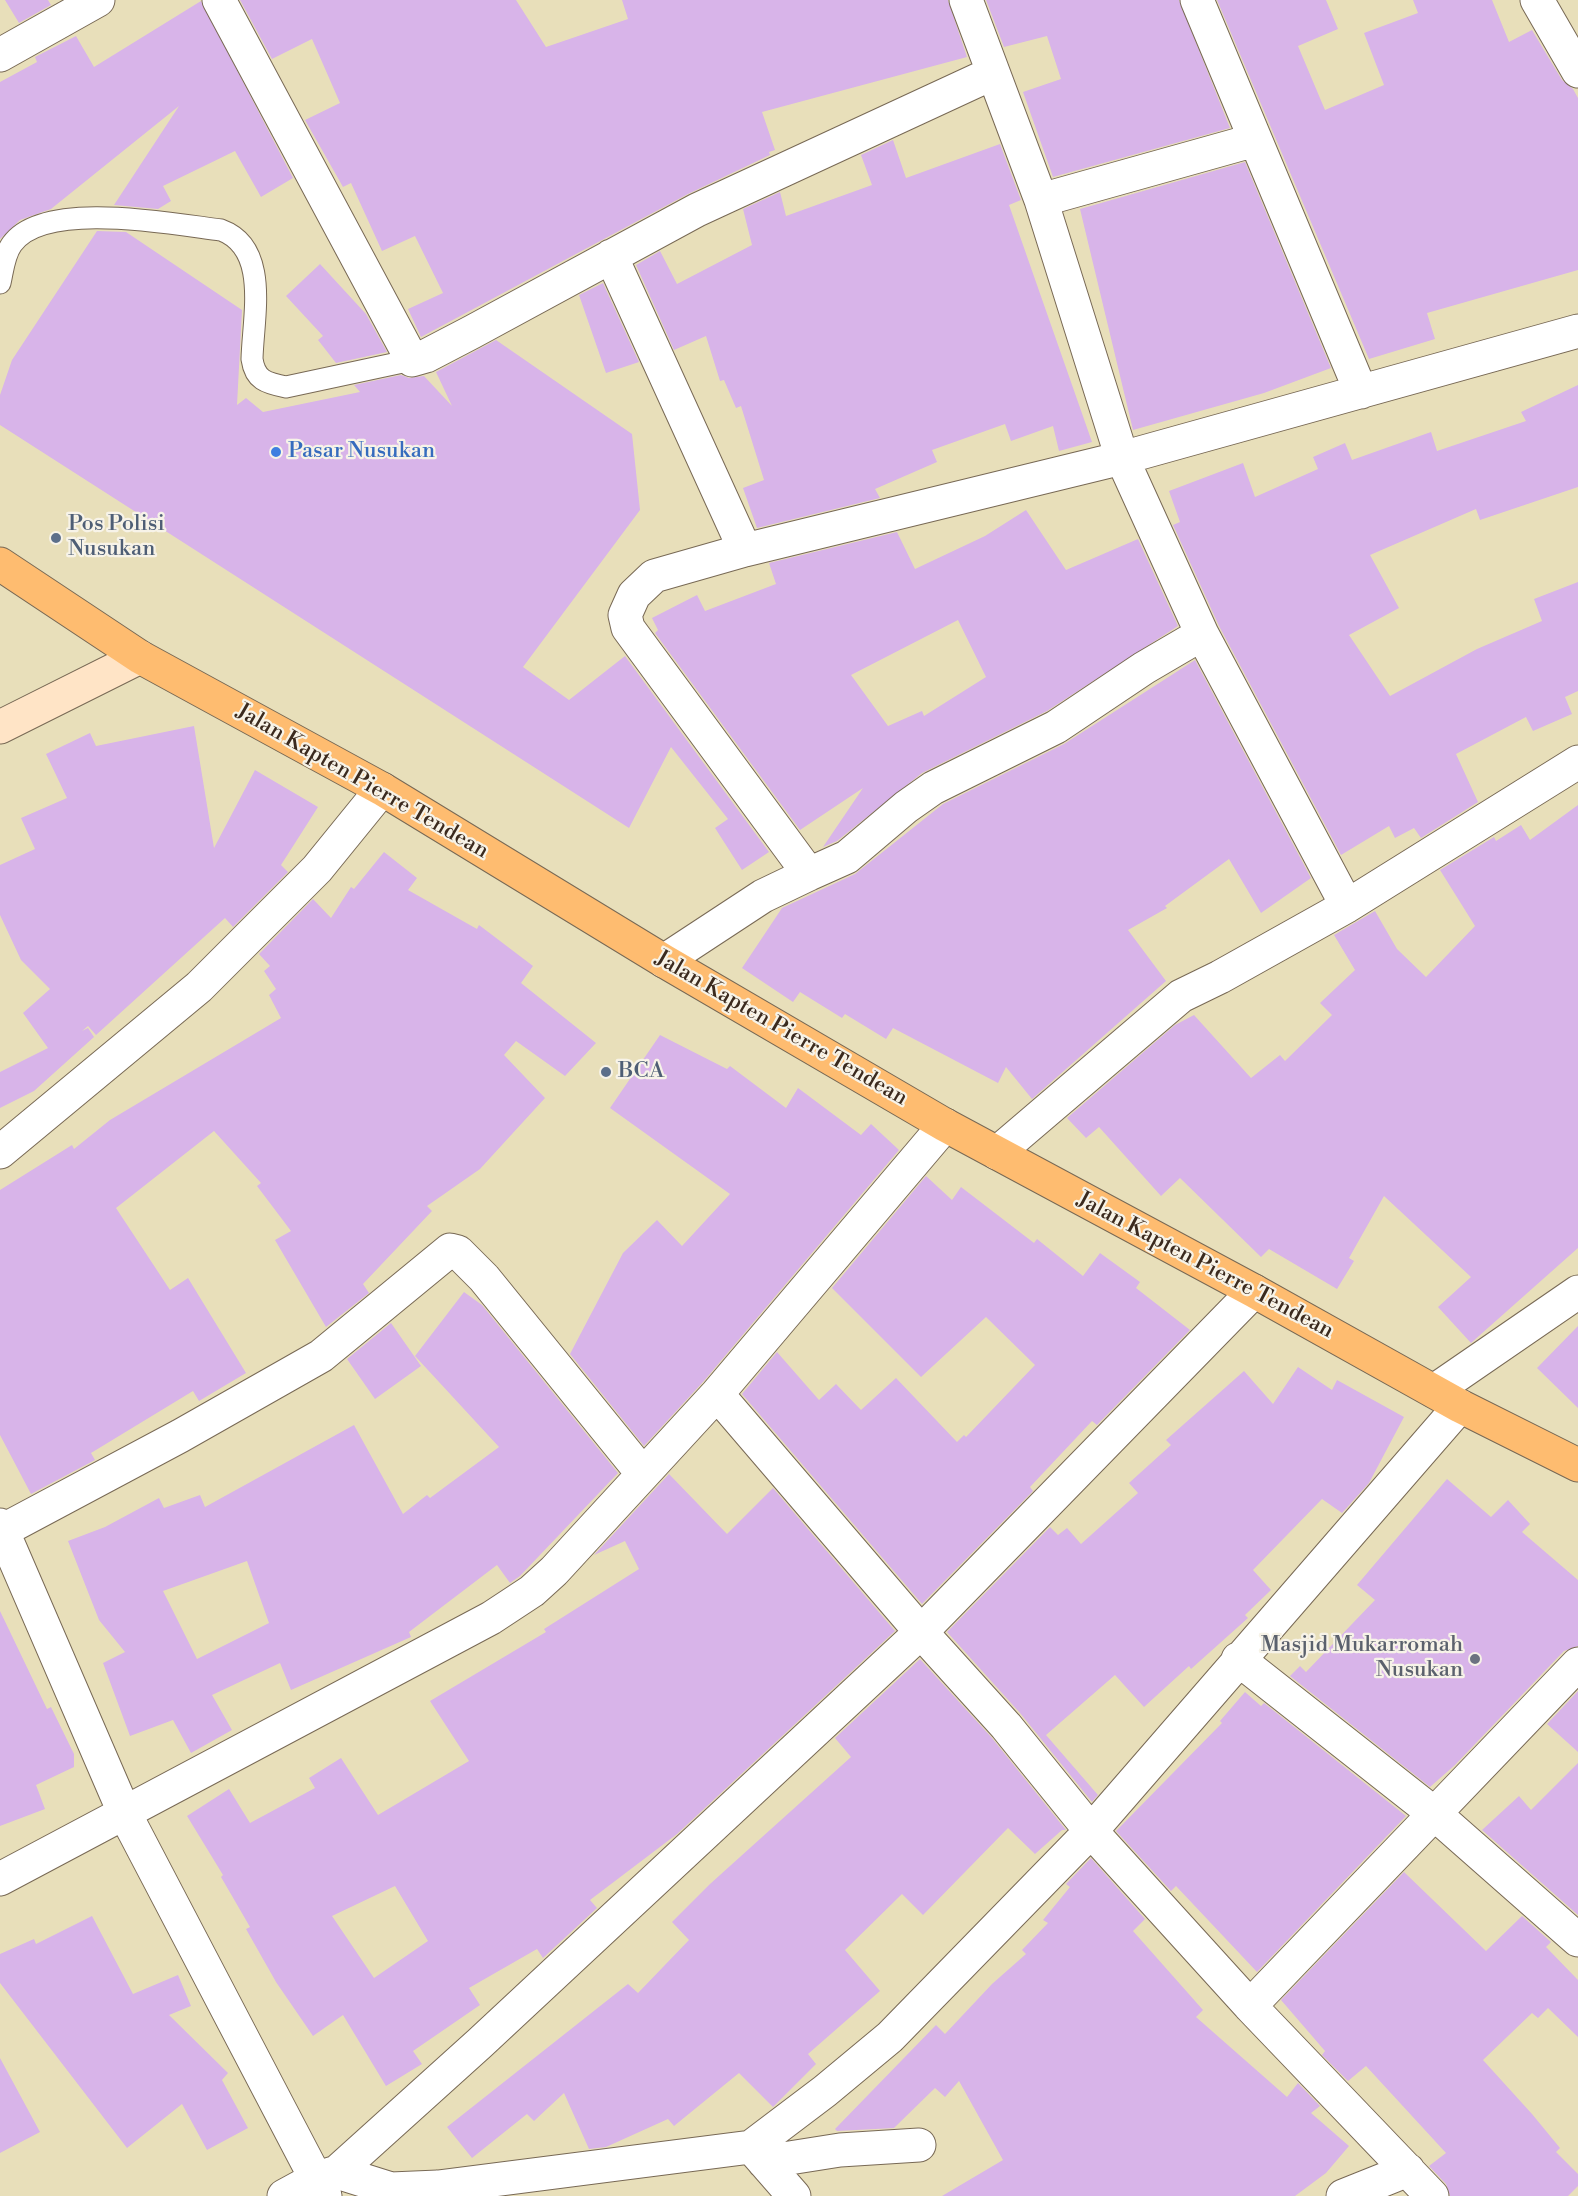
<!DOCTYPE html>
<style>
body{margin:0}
canvas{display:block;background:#e8dfba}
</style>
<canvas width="1578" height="2196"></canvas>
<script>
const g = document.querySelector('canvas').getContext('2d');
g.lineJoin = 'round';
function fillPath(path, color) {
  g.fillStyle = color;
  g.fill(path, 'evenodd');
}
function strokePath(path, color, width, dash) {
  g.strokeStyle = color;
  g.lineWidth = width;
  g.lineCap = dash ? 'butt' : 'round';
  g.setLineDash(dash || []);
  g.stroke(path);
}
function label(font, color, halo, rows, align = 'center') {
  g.font = font + ' "Libre Bodoni",serif';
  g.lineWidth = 4.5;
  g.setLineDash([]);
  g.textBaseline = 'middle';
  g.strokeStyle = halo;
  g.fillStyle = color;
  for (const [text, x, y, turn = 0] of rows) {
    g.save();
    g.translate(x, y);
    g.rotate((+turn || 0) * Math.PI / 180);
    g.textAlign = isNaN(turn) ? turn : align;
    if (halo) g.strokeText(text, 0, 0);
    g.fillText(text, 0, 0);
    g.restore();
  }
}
const building = new Path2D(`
 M 5,0 L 48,0 L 51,5 L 19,23 Z
 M 240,0 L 516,0 L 546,47 L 628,19 L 622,0 L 948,0 L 967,57 L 762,112 L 775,150 L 769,152 L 770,155 L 688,194 L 421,337 L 408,309 L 443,293 L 415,236 L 382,251 L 351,183 L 343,187 L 305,120 L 340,103 L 312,39 L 272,59 Z
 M 986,0 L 1179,0 L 1230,128 L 1053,177 L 1023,92 L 1061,79 L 1047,36 L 1004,47 Z
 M 1217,0 L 1326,0 L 1338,29 L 1298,46 L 1325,110 L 1384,85 L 1364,33 L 1418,13 L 1413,0 L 1492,0 L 1509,42 L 1532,30 L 1562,80 L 1573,89 L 1578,98 L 1578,270 L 1427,313 L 1435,339 L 1369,359 Z
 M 201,1 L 293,178 L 261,197 L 235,151 L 163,186 L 171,201 L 158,209 L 114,205 L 179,106 L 51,209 L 20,220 L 0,239 L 0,82 L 37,62 L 35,57 L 76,36 L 94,67 Z
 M 893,140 L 906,178 L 1000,144 L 1021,200 L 1009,205 L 1092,442 L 1059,451 L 1053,426 L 1011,441 L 1005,424 L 932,450 L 937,462 L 875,489 L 880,498 L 757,528 L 743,488 L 764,480 L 741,406 L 736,408 L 724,380 L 720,381 L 706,336 L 674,350 L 636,265 L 660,251 L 677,284 L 752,245 L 743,209 L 780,192 L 786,216 L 872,185 L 861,155 Z
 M 1245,162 L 1331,368 L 1264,393 L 1133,430 L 1080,209 Z
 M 97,231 L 126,232 L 242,310 L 237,405 L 246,398 L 263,412 L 360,392 L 354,385 L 401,375 L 409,378 L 424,376 L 452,406 L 436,372 L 496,340 L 632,434 L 640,510 L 523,667 L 569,700 L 625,656 L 769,852 L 742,870 L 715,828 L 728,819 L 671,747 L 629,828 L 0,425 L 0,395 L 12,360 Z
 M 320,264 L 366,314 L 387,352 L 336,363 L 318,340 L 323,336 L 286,296 Z
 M 603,283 L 639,362 L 606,373 L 579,295 Z
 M 1578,385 L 1578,487 L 1480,520 L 1476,509 L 1370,555 L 1399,608 L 1349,635 L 1390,696 L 1477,649 L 1542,621 L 1534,599 L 1578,582 L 1578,691 L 1565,697 L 1572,714 L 1533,731 L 1526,717 L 1456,754 L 1478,802 L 1421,838 L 1414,828 L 1395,838 L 1389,826 L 1341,855 L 1219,626 L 1173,525 L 1180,522 L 1169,491 L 1243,463 L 1255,497 L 1318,469 L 1313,457 L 1345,443 L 1352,460 L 1431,432 L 1437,451 L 1526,421 L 1521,412 Z
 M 1026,510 L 1066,570 L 1138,539 L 1178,626 L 1047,711 L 922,773 L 837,841 L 823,847 L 863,788 L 800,830 L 655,633 L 658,630 L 652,618 L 697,595 L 705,611 L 776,584 L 769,563 L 897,532 L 915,569 L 985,536 ZM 958,620 L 986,677 L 924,716 L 922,711 L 888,726 L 851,675 Z
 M 1195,660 L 1311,878 L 1261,913 L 1229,859 L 1165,906 L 1167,908 L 1128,930 L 1166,981 L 1032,1099 L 1006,1067 L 998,1083 L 893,1028 L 886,1039 L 845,1014 L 842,1018 L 800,992 L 793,1002 L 742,968 L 782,908 L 855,874 L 943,804 L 1064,744 Z
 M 194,726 L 214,848 L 255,770 L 318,807 L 281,865 L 288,872 L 233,927 L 225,918 L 96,1035 L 88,1026 L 82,1031 L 88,1028 L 94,1037 L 34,1091 L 0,1108 L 0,1072 L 48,1048 L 23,1013 L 50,989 L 21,960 L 0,915 L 0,865 L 35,849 L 21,818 L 67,798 L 46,754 L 90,733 L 96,746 Z
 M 1578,805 L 1578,1248 L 1471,1343 L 1438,1307 L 1471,1277 L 1384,1196 L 1349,1258 L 1354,1261 L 1337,1289 L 1269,1249 L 1261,1257 L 1180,1178 L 1161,1196 L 1099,1127 L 1086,1138 L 1067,1118 L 1175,1025 L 1194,1015 L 1251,1078 L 1280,1055 L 1285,1061 L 1332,1015 L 1320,1003 L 1355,970 L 1334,935 L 1375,911 L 1397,949 L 1426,977 L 1475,926 L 1440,870 L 1494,837 L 1496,841 L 1521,825 L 1530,840 Z
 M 384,852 L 417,878 L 408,890 L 477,929 L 479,925 L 533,966 L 521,983 L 596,1043 L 565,1076 L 516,1041 L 504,1055 L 545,1098 L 480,1169 L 427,1206 L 432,1211 L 363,1284 L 369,1293 L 326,1327 L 275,1240 L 291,1231 L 257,1186 L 261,1183 L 214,1131 L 116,1208 L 170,1290 L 188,1278 L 246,1373 L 199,1401 L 193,1391 L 91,1453 L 95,1460 L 31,1494 L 0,1435 L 0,1190 L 72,1145 L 74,1149 L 110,1120 L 281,1018 L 269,995 L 276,989 L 264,971 L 270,966 L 259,954 L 313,899 L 331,918 L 351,887 L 354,889 Z
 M 660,1035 L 727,1069 L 730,1066 L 786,1108 L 798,1088 L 861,1135 L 871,1124 L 899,1150 L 703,1382 L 644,1446 L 570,1354 L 623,1253 L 657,1220 L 682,1246 L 730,1194 L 610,1108 Z
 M 926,1176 L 952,1200 L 961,1187 L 1034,1243 L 1037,1239 L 1083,1276 L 1100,1253 L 1140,1282 L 1136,1288 L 1190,1330 L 1097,1425 L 1092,1421 L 1030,1487 L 1033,1491 L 922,1604 L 742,1394 L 777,1352 L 819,1400 L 836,1384 L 861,1410 L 896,1378 L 957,1442 L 964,1435 L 966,1437 L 1035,1365 L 986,1317 L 921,1377 L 832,1288 Z
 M 464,1292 L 482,1305 L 618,1473 L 520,1576 L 510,1583 L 497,1565 L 409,1632 L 411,1637 L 291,1690 L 280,1663 L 212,1695 L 232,1730 L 191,1753 L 173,1720 L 130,1736 L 103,1663 L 125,1652 L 99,1620 L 68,1541 L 105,1527 L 159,1498 L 164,1508 L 200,1495 L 205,1507 L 354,1425 L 403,1514 L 427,1495 L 430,1498 L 499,1447 L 415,1356 ZM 247,1561 L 269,1623 L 197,1659 L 163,1591 Z
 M 391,1323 L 421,1366 L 375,1399 L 347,1359 Z
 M 1578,1326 L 1578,1408 L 1537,1368 Z
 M 1298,1367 L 1332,1390 L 1337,1380 L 1404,1417 L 1369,1483 L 1342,1513 L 1322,1499 L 1253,1570 L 1271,1590 L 1245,1615 L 1248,1618 L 1191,1669 L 1189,1666 L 1144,1707 L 1115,1675 L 1046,1735 L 1098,1795 L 1092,1802 L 1020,1713 L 947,1632 L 1050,1527 L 1058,1535 L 1067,1528 L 1081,1544 L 1138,1493 L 1129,1483 L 1171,1445 L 1166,1440 L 1244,1371 L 1273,1404 Z
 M 669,1474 L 727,1534 L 773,1488 L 895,1631 L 677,1834 L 590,1900 L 597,1908 L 543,1958 L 537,1949 L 469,1988 L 480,2005 L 413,2051 L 422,2064 L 386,2086 L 343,2015 L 313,2036 L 276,1982 L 246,1929 L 250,1927 L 221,1877 L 223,1875 L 187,1816 L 229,1789 L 250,1823 L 315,1788 L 309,1778 L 341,1758 L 378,1815 L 469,1761 L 430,1701 L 546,1632 L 544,1629 L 639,1569 L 625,1541 L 594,1555 ZM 395,1886 L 428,1941 L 374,1978 L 332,1916 Z
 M 1447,1479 L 1491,1517 L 1508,1500 L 1530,1524 L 1522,1532 L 1578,1580 L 1578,1646 L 1564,1651 L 1455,1765 L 1430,1787 L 1290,1676 L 1300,1666 L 1306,1672 L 1375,1600 L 1357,1585 Z
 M 0,1611 L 47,1709 L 51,1707 L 74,1754 L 74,1767 L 36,1785 L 45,1809 L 0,1826 Z
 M 920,1659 L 992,1738 L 1066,1830 L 1062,1830 L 1035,1854 L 1008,1828 L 923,1915 L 902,1894 L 845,1950 L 880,1991 L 808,2054 L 816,2064 L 773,2107 L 739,2073 L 674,2126 L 668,2119 L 606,2147 L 589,2149 L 564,2093 L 534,2121 L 527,2114 L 472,2158 L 447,2127 L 628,1984 L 638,1993 L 689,1940 L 672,1922 L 710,1884 L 851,1757 L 835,1738 Z
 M 1578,1691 L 1578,1752 L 1547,1724 Z
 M 1245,1692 L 1261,1706 L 1264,1703 L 1406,1816 L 1257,1972 L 1176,1886 L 1171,1891 L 1116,1831 L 1222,1723 L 1220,1721 Z
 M 1578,1763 L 1578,1915 L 1482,1830 L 1519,1796 L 1531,1810 Z
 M 1091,1858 L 1145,1919 L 1133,1931 L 1203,2010 L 1196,2017 L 1287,2097 L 1298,2083 L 1320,2106 L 1311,2113 L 1349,2146 L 1326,2173 L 1295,2196 L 942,2196 L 1003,2160 L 959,2081 L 945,2097 L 935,2088 L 894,2128 L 837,2131 L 835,2129 L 936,2025 L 945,2034 L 992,1984 L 1026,1954 L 1022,1950 L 1048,1923 L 1043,1920 L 1070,1887 L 1066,1884 Z
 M 1404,1872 L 1486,1951 L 1522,1916 L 1551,1942 L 1546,1947 L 1578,1980 L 1578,2037 L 1548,2008 L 1538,2018 L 1532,2013 L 1483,2060 L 1532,2114 L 1560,2148 L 1556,2152 L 1578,2174 L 1578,2186 L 1568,2196 L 1450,2196 L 1446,2184 L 1429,2166 L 1446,2153 L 1366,2066 L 1348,2081 L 1322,2055 L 1325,2051 L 1281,2000 Z
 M 92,1916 L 133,1994 L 178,1975 L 191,2006 L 169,2015 L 228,2073 L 222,2080 L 248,2128 L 207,2150 L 182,2104 L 127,2148 L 0,1983 L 0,1954 L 34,1939 L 36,1944 Z
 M 0,2058 L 40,2132 L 0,2153 Z`);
const lane = new Path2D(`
 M 0,283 C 3,270 4,255 12,244 C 44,199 173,224 221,230 C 270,248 253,317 252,359 C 255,380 266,383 286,387 L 412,360`);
const street = new Path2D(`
 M 219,0 L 412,360 L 426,356 L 472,332 L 697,210 L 993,73
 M 966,0 L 1041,200 L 1122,458 L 1202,634 L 1347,906
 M 1197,0 L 1361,392
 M 1537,0 L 1578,71
 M 0,55 L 98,0
 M 1041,200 L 1255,140
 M 611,256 L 745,550
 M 809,874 L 847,857 L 906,807 L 933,788 L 1056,727 L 1144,668 L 1202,634
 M 664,961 L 763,896 L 809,874 L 628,628 L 625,615 L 634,595 L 654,576 L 745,550 L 1122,458 L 1578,331
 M 0,1152 L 199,987 L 317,869 L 382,789
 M 997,1153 L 1181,996 L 1220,977 L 1347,906 L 1578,762
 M 1434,1391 L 1578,1292
 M 717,1394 L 921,1632 L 1006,1726 L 1091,1831 L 1250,2006 L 1432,2196
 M 0,1525 L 124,1812 L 325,2196
 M 0,1532 L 180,1436 L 321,1356 L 450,1250 L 458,1252 L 484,1278 L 643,1474
 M 1238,1659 L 1436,1815 L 1578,1940
 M 0,1879 L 491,1618 L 532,1591 L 554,1571 L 717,1394 L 945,1125
 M 1250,2006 L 1578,1664
 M 752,2148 L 794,2196
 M 764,2162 L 840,2150 L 919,2145
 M 337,2172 L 391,2189 L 438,2187 L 751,2147 L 825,2091 L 890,2037 L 1091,1831 L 1460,1406
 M 284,2196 L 317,2178 L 337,2172 L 480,2043 L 921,1632 L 1254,1291
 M 1343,2196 L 1408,2170`);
const secondary = new Path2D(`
 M 0,727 L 140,657`);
const highway = new Path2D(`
 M 0,564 L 140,657 L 382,789 L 664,961 L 945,1125 L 1254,1291 L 1460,1406 L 1578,1465`);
const markers = [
 [276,452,6,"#3f7fe0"],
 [56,538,6,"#5c6f8a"],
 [606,1072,6,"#5c6f8a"],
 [1475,1659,6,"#6b7280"]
];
const shopNames = [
 ["Pasar Nusukan",288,452]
];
const serviceNames = [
 ["Pos Polisi",68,525],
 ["Nusukan",68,550],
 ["BCA",618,1072]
];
const streetNames = [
 ["Jalan Kapten Pierre Tendean",362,782,30],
 ["Jalan Kapten Pierre Tendean",781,1029,30],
 ["Jalan Kapten Pierre Tendean",1205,1266,28]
];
const worshipNames = [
 ["Masjid Mukarromah",1463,1646],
 ["Nusukan",1463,1671]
];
fillPath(building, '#d8b4e9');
strokePath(lane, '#786955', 23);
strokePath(street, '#786955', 35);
strokePath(secondary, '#786955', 35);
strokePath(highway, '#786955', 35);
strokePath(lane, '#fff', 21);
strokePath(street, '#fff', 33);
strokePath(secondary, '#ffe4c6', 33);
strokePath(highway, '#febc70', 33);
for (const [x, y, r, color] of markers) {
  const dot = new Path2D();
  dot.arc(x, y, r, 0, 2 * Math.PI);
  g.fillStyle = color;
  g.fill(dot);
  strokePath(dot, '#f7f3e8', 2);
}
label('22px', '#366cbe', '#f7f3e8', shopNames, 'left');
label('22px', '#4e5e75', '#f7f3e8', serviceNames, 'left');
label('22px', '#3b2a1e', '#f7f3e8', streetNames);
label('22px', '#5b616d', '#f7f3e8', worshipNames, 'right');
</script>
